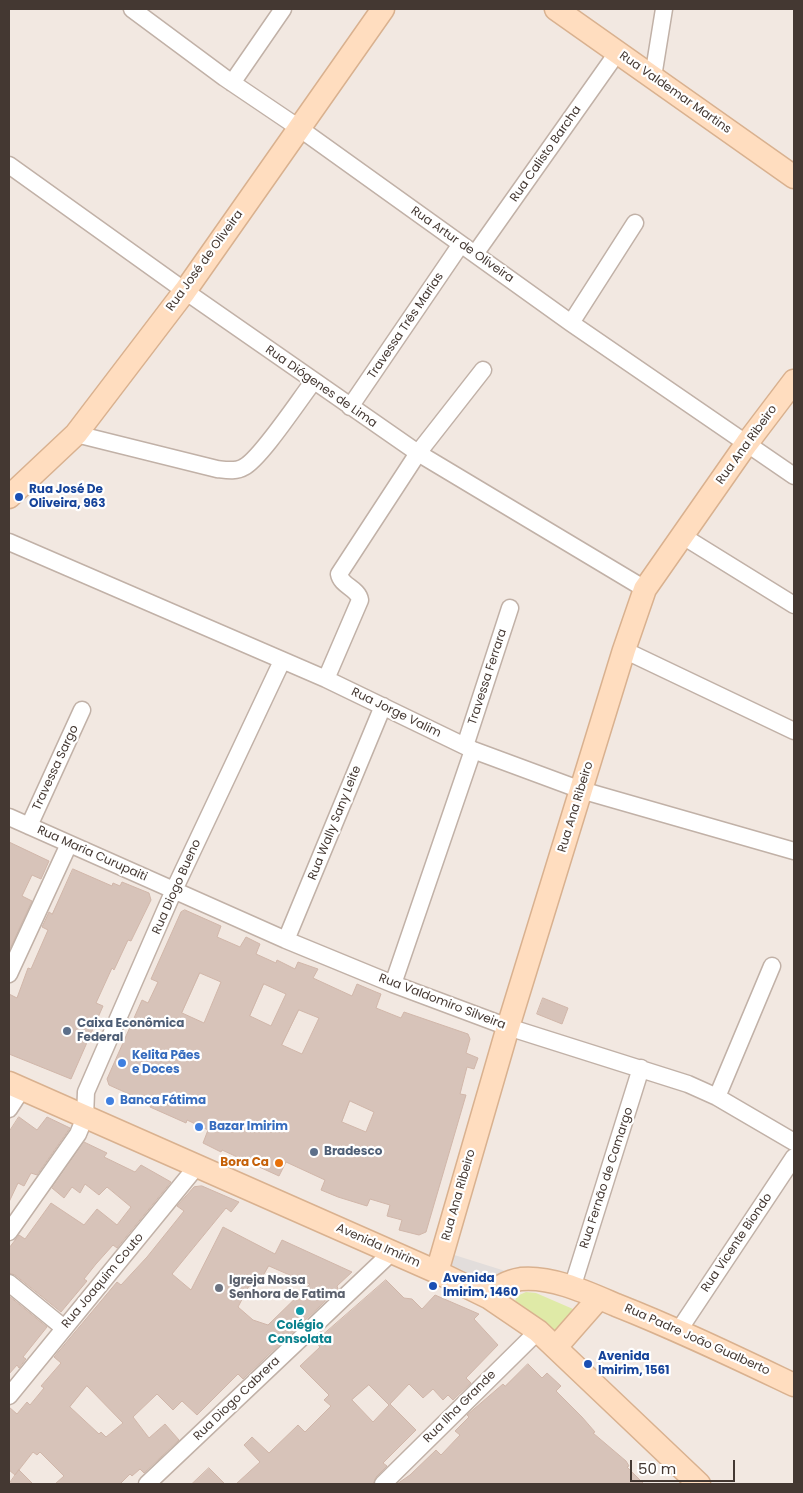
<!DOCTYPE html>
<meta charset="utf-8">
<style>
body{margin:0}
#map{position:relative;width:803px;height:1493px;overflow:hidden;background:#f2e8e1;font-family:Poppins,sans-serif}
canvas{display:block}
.frame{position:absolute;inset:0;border:10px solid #443832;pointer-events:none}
.scale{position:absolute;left:630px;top:1460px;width:105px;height:22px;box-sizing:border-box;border:2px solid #443832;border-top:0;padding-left:6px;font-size:15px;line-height:18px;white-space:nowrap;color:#443832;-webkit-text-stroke:4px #fff;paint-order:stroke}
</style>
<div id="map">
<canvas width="803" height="1493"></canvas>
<div class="frame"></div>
<div class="scale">50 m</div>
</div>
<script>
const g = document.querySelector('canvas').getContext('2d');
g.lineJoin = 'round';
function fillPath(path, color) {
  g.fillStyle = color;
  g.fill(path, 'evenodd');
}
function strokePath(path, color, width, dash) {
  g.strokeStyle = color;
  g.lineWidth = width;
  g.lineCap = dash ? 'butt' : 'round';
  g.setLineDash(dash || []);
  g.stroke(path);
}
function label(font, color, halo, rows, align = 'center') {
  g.font = font + ' Poppins,sans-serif';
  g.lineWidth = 4.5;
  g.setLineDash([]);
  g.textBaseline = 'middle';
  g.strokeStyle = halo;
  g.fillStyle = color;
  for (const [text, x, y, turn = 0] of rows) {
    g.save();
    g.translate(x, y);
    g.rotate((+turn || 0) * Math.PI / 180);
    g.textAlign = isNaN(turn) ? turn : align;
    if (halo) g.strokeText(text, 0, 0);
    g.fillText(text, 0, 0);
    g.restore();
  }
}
const green = new Path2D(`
 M 526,1292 L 536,1293 L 573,1309 L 552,1337 L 517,1307 L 515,1301 L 517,1296 Z`);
const parking = new Path2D(`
 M 448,1253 L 518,1275 L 503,1297 L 442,1268 Z`);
const building = new Path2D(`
 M 9,842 L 49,861 L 41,879 L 32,875 L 22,896 L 32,901 L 9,951 Z
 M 73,869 L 112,886 L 113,883 L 120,886 L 122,882 L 149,893 L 151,900 L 131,941 L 128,940 L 114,970 L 112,968 L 96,1003 L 103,1006 L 71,1079 L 9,1054 L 9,994 L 17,998 L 28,968 L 31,969 L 48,930 L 42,927 L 49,912 L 52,914 Z
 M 185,910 L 221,926 L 217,937 L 240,947 L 246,937 L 260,944 L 256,954 L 276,963 L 277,960 L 295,969 L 298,962 L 318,969 L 313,978 L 352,996 L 357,984 L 376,992 L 381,994 L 376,1008 L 401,1018 L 404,1012 L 468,1034 L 470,1039 L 466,1053 L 478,1058 L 474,1069 L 467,1067 L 460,1094 L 466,1095 L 426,1232 L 419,1235 L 399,1230 L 402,1220 L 387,1216 L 390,1205 L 370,1199 L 367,1206 L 338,1197 L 321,1190 L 325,1180 L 286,1162 L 279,1176 L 222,1150 L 221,1152 L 203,1143 L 208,1130 L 187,1120 L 186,1123 L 150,1107 L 151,1104 L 109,1085 L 107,1079 L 142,1000 L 148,1003 L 158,982 L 151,979 L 181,912 ZM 200,973 L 221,982 L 204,1023 L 182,1013 ZM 264,984 L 286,994 L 271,1026 L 250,1016 ZM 299,1010 L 319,1018 L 302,1054 L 282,1045 ZM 350,1101 L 374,1112 L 366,1132 L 342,1122 Z
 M 543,998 L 568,1008 L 562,1024 L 537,1014 Z
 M 19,1117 L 37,1130 L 47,1117 L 70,1128 L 37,1175 L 31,1173 L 24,1186 L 18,1183 L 9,1202 L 9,1132 Z
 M 84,1142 L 107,1153 L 104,1157 L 135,1172 L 141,1165 L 171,1182 L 117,1248 L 113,1245 L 96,1264 L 84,1279 L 87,1281 L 61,1312 L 15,1275 L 9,1273 L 9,1248 L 19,1235 L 25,1239 L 51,1203 L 84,1225 L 97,1209 L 117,1225 L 131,1207 L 107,1187 L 99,1195 L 85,1184 L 80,1193 L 72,1187 L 64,1198 L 52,1188 Z
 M 202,1186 L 239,1202 L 231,1212 L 226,1208 L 172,1274 L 191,1290 L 223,1227 L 275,1254 L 282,1240 L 352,1272 L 337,1286 L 338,1289 L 243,1379 L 238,1374 L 197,1415 L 182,1401 L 173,1410 L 157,1394 L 133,1417 L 149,1438 L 165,1424 L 179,1440 L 144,1473 L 140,1469 L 132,1476 L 130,1474 L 120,1484 L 55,1484 L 64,1476 L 40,1452 L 37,1455 L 33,1452 L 15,1475 L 9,1470 L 9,1407 L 17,1414 L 27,1402 L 30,1405 L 44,1388 L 41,1386 L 61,1363 L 54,1357 L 117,1282 L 121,1285 L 147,1257 L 184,1211 L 177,1206 L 194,1187 ZM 269,1266 L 310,1284 L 268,1325 L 253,1320 L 238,1307 L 249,1286 L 255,1289 ZM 87,1386 L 123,1423 L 106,1437 L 101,1432 L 99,1434 L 70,1407 Z
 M 386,1280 L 404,1298 L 412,1299 L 422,1309 L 435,1295 L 479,1314 L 474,1319 L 498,1345 L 466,1378 L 471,1383 L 453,1400 L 448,1395 L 443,1400 L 433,1389 L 423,1398 L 409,1384 L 390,1404 L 416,1430 L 383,1463 L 387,1466 L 376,1477 L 373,1484 L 236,1484 L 260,1462 L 244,1445 L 252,1437 L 269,1453 L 298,1425 L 305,1432 L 331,1406 L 324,1400 L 329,1395 L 300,1366 L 320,1347 L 315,1342 ZM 369,1385 L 389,1405 L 373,1422 L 352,1400 Z
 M 9,1296 L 47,1327 L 23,1357 L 26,1359 L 19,1368 L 17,1365 L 9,1374 Z
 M 528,1364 L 542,1378 L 547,1373 L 561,1386 L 556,1391 L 582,1417 L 595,1432 L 593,1433 L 626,1461 L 629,1466 L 627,1467 L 644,1484 L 397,1484 L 410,1475 L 436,1450 L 441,1455 L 460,1435 L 455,1431 L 469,1417 L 467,1415 L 503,1384 L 505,1386 Z
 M 209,1468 L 225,1484 L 192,1484 Z
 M 19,1470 L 33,1484 L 9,1484 Z`);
const street = new Path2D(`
 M 132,9 L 225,78 L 299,128 L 571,323 L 794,476
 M 653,77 L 664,9
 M 232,83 L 283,9
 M 9,165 L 185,291 L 418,453 L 645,589
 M 475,254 L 617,53
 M 571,323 L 635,223
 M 350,407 L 461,244
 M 76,434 L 217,469 C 226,470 236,472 244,467 C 261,458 299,400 313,382
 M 681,535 L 794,605
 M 9,542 L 326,679 L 473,750 L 581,790 L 794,851
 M 624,650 L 794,731
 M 326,679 L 360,600 C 358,588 341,586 339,574 L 418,453 L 483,370
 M 465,746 L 510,608
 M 9,817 L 286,940 L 393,984 L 508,1027 L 688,1084 L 717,1097 L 794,1142
 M 29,826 L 82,710
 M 286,940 L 383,706
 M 9,974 L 69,844
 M 393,984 L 473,750
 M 717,1097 L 772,966
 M 9,1109 L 22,1089
 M 9,1232 L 78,1134 L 85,1117 L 86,1092 L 174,890 L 282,661
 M 9,1283 L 64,1328
 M 572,1288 L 641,1068
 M 679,1330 L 794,1157
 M 9,1396 L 197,1166
 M 147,1484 L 392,1252
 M 383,1484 L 538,1331`);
const secondary = new Path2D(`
 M 556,9 L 794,177
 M 9,497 L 76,434 L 185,291 L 383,9
 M 9,1083 L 437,1272 L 488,1297 L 538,1331 L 699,1484
 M 437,1272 L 508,1027 L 624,650 L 645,589 L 747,443 L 794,381
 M 488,1297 C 497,1287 508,1281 521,1279 C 552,1276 588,1293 616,1305 C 677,1329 735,1357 794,1385
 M 556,1347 L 599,1298`);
const markers = [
 [19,497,5,"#1a4fb4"],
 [67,1031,5,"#5c6f8a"],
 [122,1063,5,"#3f7fe0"],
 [110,1101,5,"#3f7fe0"],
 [199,1127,5,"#3f7fe0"],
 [314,1152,5,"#5c6f8a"],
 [279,1163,5,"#e8710a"],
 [433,1286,5,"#1a4fb4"],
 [219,1288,5,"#6b7280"],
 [300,1311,5,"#0f9aa8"],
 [588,1364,5,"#1a4fb4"]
];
const streetNames = [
 ["Rua Valdemar Martins",675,93,35],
 ["Rua Calisto Barcha",546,154,-55],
 ["Rua Artur de Oliveira",462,245,35],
 ["Rua José de Oliveira",205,261,-54],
 ["Travessa Três Marias",406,326,-56],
 ["Rua Diógenes de Lima",321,387,35],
 ["Rua Ana Ribeiro",747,445,-54],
 ["Travessa Ferrara",488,677,-72],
 ["Rua Jorge Valim",396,713,26],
 ["Travessa Sargo",56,768,-65],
 ["Rua Ana Ribeiro",576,807,-73],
 ["Rua Wally Sany Leite",335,823,-68],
 ["Rua Maria Curupaiti",92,854,24],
 ["Rua Diogo Bueno",177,887,-66],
 ["Rua Valdomiro Silveira",442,1002,21],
 ["Rua Fernão de Camargo",607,1178,-72],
 ["Rua Ana Ribeiro",459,1195,-74],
 ["Rua Vicente Biondo",737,1243,-56],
 ["Avenida Imirim",378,1246,24],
 ["Rua Joaquim Couto",103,1281,-50],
 ["Rua Padre João Gualberto",697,1340,24],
 ["Rua Diogo Cabrera",237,1399,-44],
 ["Rua Ilha Grande",460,1407,-45]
];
const transitNames = [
 ["Rua José De",29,490],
 ["Oliveira, 963",29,504],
 ["Avenida",443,1279],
 ["Imirim, 1460",443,1293],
 ["Avenida",598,1357],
 ["Imirim, 1561",598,1371]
];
const serviceNames = [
 ["Caixa Econômica",77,1024],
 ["Federal",77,1038],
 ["Bradesco",324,1152]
];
const shopNames = [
 ["Kelita Pães",132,1056],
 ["e Doces",132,1070],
 ["Banca Fátima",120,1101],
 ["Bazar Imirim",209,1127]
];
const foodNames = [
 ["Bora Ca",269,1163]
];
const worshipNames = [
 ["Igreja Nossa",229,1281],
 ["Senhora de Fatima",229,1295]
];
const cultureNames = [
 ["Colégio",300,1326],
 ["Consolata",300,1340]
];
fillPath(green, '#dfeaa7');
fillPath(parking, '#e2dddb');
fillPath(building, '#d7c3b9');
strokePath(building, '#d0b6a9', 1);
strokePath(street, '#c1b1a7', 19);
strokePath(secondary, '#d9b18f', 25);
strokePath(street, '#fff', 16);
strokePath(secondary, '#ffddbf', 22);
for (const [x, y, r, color] of markers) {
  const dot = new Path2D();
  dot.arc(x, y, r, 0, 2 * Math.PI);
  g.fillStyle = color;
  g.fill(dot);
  strokePath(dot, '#fff', 2);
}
label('12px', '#443832', '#fff', streetNames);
label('bold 12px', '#164399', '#fff', transitNames, 'left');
label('bold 12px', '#4e5e75', '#fff', serviceNames, 'left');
label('bold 12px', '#366cbe', '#fff', shopNames, 'left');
label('bold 12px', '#c56008', '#fff', foodNames, 'right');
label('bold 12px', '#5b616d', '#fff', worshipNames, 'left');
label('bold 12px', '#0d838f', '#fff', cultureNames);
</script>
